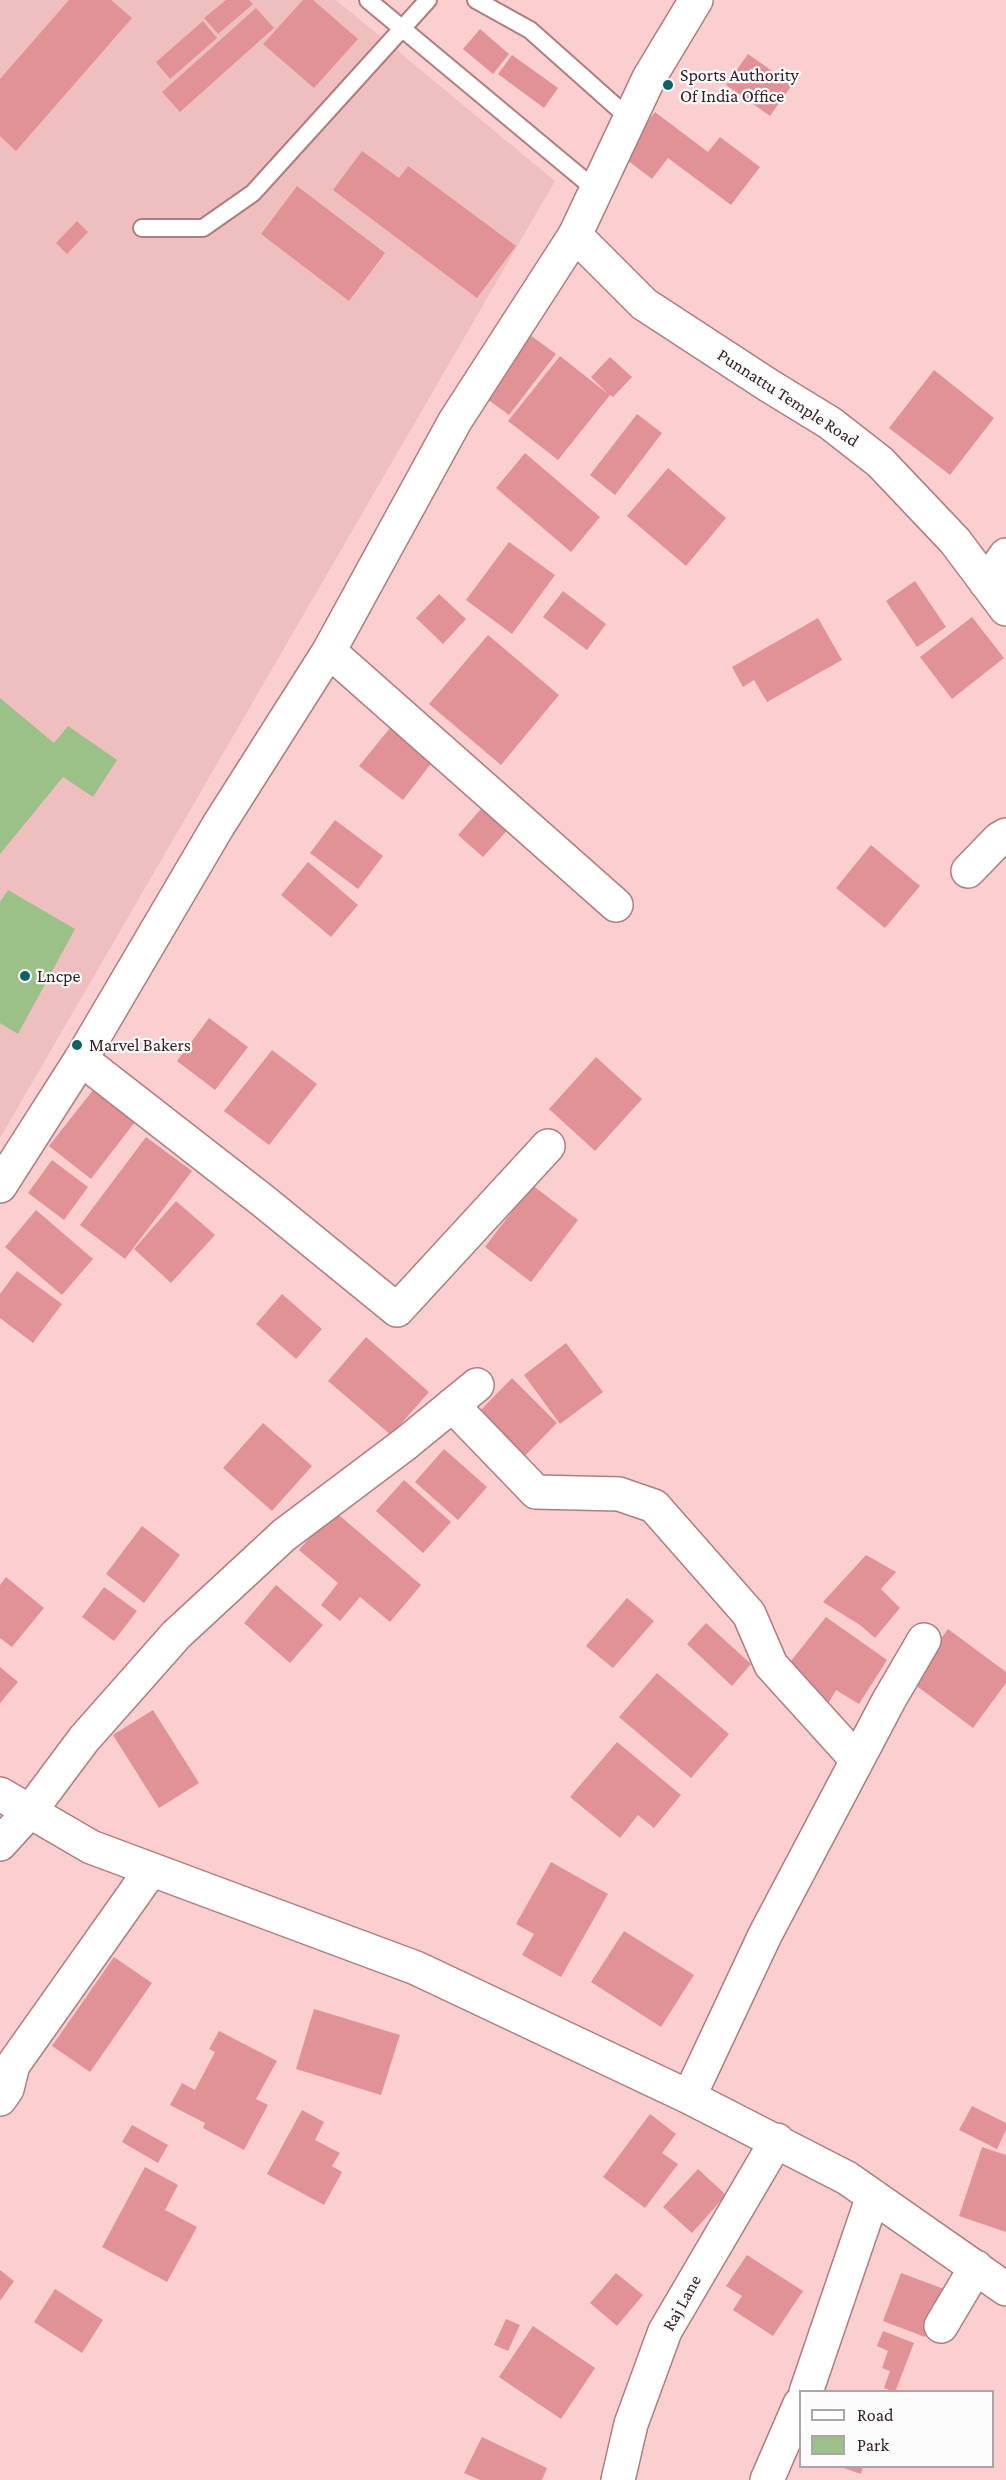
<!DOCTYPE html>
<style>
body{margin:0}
#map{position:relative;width:1006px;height:2480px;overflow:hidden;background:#fbcecf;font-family:"Crimson Pro",serif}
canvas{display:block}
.legend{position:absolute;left:799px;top:2390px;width:195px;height:78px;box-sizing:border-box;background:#fcfcfc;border:2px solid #ada5a5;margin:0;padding:8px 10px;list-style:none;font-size:18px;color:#372223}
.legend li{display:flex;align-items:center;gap:12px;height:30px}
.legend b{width:30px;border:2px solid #ada5a5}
</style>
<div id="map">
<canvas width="1006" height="2480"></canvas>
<ul class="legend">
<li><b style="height:8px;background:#fff"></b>Road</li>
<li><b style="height:16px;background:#9bc189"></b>Park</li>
</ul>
</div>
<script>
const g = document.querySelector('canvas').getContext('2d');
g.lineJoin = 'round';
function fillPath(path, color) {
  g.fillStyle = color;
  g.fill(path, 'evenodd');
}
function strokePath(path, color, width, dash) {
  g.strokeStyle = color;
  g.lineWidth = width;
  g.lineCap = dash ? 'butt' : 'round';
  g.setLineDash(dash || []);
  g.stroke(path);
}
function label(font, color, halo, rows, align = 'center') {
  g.font = font + ' "Crimson Pro",serif';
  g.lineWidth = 4.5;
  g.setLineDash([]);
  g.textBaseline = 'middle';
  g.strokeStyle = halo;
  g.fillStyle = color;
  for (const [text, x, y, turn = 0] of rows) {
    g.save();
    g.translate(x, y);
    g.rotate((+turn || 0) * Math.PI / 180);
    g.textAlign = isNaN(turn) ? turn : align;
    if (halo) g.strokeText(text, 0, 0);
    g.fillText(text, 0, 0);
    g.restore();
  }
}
const built = new Path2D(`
 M 0,0 L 336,0 L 555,181 L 0,1138 Z`);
const green = new Path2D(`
 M 0,698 L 54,743 L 68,726 L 117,760 L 93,797 L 63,777 L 0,854 Z
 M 8,890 L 75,929 L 18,1034 L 0,1023 L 0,902 Z`);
const building = new Path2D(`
 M 69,0 L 111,0 L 132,18 L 16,151 L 0,136 L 0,79 Z
 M 226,0 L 249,0 L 253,4 L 218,34 L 204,18 Z
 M 303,0 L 313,0 L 358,39 L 314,88 L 263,44 Z
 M 256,8 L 274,28 L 180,112 L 162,92 Z
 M 203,21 L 217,38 L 170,79 L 156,62 Z
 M 480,29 L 509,54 L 493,74 L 463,49 Z
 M 748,54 L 792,85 L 770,116 L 726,85 Z
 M 512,55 L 558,88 L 544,108 L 498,74 Z
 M 655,112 L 708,152 L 720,137 L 760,167 L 731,205 L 668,158 L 652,179 L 622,156 Z
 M 362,151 L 399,178 L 408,166 L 516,246 L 477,298 L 333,190 Z
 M 297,186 L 385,253 L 349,301 L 261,234 Z
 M 77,221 L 88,232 L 67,254 L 56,243 Z
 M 530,335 L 556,354 L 509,415 L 483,396 Z
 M 560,356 L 608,394 L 591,377 L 610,357 L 632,377 L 613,397 L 610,395 L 558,460 L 508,421 Z
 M 934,370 L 994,418 L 950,475 L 889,428 Z
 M 637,414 L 662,433 L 615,495 L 590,475 Z
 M 525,453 L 600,517 L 571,552 L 496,488 Z
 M 668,468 L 726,518 L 686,566 L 627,516 Z
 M 509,542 L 555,575 L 512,634 L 466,600 Z
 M 915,581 L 946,627 L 917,647 L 886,601 Z
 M 563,591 L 606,624 L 587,650 L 543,617 Z
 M 439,594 L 466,619 L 443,644 L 416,618 Z
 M 972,617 L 1004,658 L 952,699 L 920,657 Z
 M 818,618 L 842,660 L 767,702 L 754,680 L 743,687 L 732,667 Z
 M 488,635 L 559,695 L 501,765 L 429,704 Z
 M 390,728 L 433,761 L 403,800 L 359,766 Z
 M 488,801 L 513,824 L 483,857 L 458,835 Z
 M 335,820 L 383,856 L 358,889 L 310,853 Z
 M 871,845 L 920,886 L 885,928 L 836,888 Z
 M 308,862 L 358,905 L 331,937 L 281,895 Z
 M 209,1018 L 248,1047 L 215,1090 L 177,1061 Z
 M 272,1050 L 317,1084 L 269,1145 L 224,1111 Z
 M 596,1057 L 642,1099 L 595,1151 L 549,1109 Z
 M 97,1085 L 138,1118 L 91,1179 L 49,1146 Z
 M 146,1137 L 192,1171 L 125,1259 L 80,1225 Z
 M 52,1160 L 88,1187 L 64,1220 L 28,1193 Z
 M 532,1185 L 578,1220 L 531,1282 L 485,1247 Z
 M 176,1201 L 215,1235 L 171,1283 L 134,1249 Z
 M 36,1210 L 93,1259 L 62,1295 L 5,1247 Z
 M 17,1271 L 62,1304 L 33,1343 L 0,1318 L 0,1294 Z
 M 282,1294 L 322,1329 L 296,1359 L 256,1324 Z
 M 366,1337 L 429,1392 L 391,1435 L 328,1381 Z
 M 566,1343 L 603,1392 L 560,1424 L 524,1375 Z
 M 512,1378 L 557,1423 L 517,1464 L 472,1419 Z
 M 263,1423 L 312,1466 L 272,1511 L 223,1468 Z
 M 444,1449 L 487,1487 L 458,1520 L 415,1482 Z
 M 404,1480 L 451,1522 L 423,1553 L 376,1511 Z
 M 333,1510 L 421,1585 L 390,1622 L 360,1597 L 340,1621 L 321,1605 L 338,1583 L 299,1550 Z
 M 142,1526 L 180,1555 L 144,1603 L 106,1574 Z
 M 866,1555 L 896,1572 L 881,1589 L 900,1608 L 875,1638 L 860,1625 L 823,1602 Z
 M 6,1577 L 44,1608 L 12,1647 L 0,1638 L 0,1585 Z
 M 276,1585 L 323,1625 L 290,1663 L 244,1623 Z
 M 104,1587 L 137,1611 L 114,1641 L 82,1617 Z
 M 627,1598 L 654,1621 L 613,1668 L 586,1646 Z
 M 826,1617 L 887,1660 L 859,1704 L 836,1690 L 828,1704 L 783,1671 Z
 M 706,1623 L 751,1664 L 732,1686 L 687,1644 Z
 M 948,1629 L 1006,1672 L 1006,1683 L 973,1728 L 910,1681 Z
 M 0,1667 L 18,1682 L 0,1703 Z
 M 657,1673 L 729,1734 L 691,1778 L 619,1717 Z
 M 153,1710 L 199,1783 L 159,1808 L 113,1735 Z
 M 617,1742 L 681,1795 L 654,1828 L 638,1815 L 620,1838 L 570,1797 Z
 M 551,1862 L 608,1894 L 561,1977 L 522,1955 L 534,1934 L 516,1924 Z
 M 624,1931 L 694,1975 L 661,2027 L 591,1982 Z
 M 114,1957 L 152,1983 L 90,2072 L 52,2046 Z
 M 314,2009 L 400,2035 L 381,2095 L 296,2069 Z
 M 219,2031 L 277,2061 L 256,2099 L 268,2105 L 244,2150 L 203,2128 L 205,2123 L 170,2105 L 182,2083 L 195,2090 L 215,2052 L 209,2049 Z
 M 972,2106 L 1006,2123 L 1006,2130 L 997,2149 L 959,2130 Z
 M 302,2110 L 324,2122 L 315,2140 L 340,2153 L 332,2166 L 342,2172 L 324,2205 L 267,2174 Z
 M 650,2114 L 676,2134 L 662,2153 L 678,2164 L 645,2208 L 603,2177 Z
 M 132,2125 L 168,2145 L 158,2163 L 122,2142 Z
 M 982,2147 L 1006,2155 L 1006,2232 L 959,2216 Z
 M 145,2167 L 178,2185 L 165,2210 L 197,2227 L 167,2282 L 102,2247 Z
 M 698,2169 L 726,2195 L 692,2233 L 663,2207 Z
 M 747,2255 L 803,2291 L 773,2336 L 733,2310 L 742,2296 L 726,2286 Z
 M 0,2270 L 14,2281 L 0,2301 Z
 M 616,2273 L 643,2295 L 617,2326 L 590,2303 Z
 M 901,2273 L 944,2289 L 925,2337 L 883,2321 Z
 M 55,2289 L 103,2320 L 82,2353 L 34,2322 Z
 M 506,2319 L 520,2325 L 508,2351 L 494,2345 Z
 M 533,2326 L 595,2368 L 561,2419 L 499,2377 Z
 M 883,2331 L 914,2343 L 895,2392 L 884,2388 L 890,2371 L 882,2368 L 888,2351 L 877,2346 Z
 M 482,2437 L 547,2468 L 542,2480 L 480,2480 L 464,2473 Z
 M 838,2466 L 863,2466 L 861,2474 Z`);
const lane = new Path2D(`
 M 368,0 L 596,190
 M 476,0 L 530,30 L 630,119
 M 142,228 L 203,228 L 253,193 L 428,0`);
const street = new Path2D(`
 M 575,235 L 644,304 L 768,385 L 830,423 L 880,462 L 955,541 L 1006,609
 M 986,583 L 1006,555
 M 329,651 L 616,905
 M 968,871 L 999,839 L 1006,835
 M 81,1059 L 262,1200 L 397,1310 L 548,1146
 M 452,1405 L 536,1492 L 619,1494 L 654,1506 L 749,1614 L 771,1665 L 857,1760
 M 0,1794 L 91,1847 L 416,1968 L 689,2097 L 847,2178 L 1006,2289
 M 0,1844 L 31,1810 L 84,1739 L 176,1635 L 284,1535 L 405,1444 L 477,1385
 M 689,2097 L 765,1935 L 889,1700 L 924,1640
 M 0,2099 L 7,2089 L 13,2065 L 151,1870
 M 941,2326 L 976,2267
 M 806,2392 L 873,2196
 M 618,2480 L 631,2424 L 665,2331 L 777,2140
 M 767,2480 L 800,2404`);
const secondary = new Path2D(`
 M 0,1186 L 81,1059 L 218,826 L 329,651 L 455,421 L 575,235 L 649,78 L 696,0`);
const markers = [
 [668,85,6,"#106262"],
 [25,976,6,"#106262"],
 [77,1045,6,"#106262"]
];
const poiNames = [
 ["Sports Authority",680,75],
 ["Of India Office",680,96],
 ["Lncpe",37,976],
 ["Marvel Bakers",89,1045]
];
const streetNames = [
 ["Punnattu Temple Road",788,398,33],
 ["Raj Lane",682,2303,-61]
];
fillPath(built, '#efbebf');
fillPath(green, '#9bc189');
fillPath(building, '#e19297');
strokePath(lane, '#b07d7f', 20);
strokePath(street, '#b07d7f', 36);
strokePath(secondary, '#b07d7f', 36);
strokePath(lane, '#fff', 16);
strokePath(street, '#fff', 33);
strokePath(secondary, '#fff', 33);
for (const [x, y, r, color] of markers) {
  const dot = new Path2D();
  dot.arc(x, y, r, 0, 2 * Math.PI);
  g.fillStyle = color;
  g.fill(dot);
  strokePath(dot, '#fcfcfc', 2);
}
label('18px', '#372223', '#fcfcfc', poiNames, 'left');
label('18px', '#372223', '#fcfcfc', streetNames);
</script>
